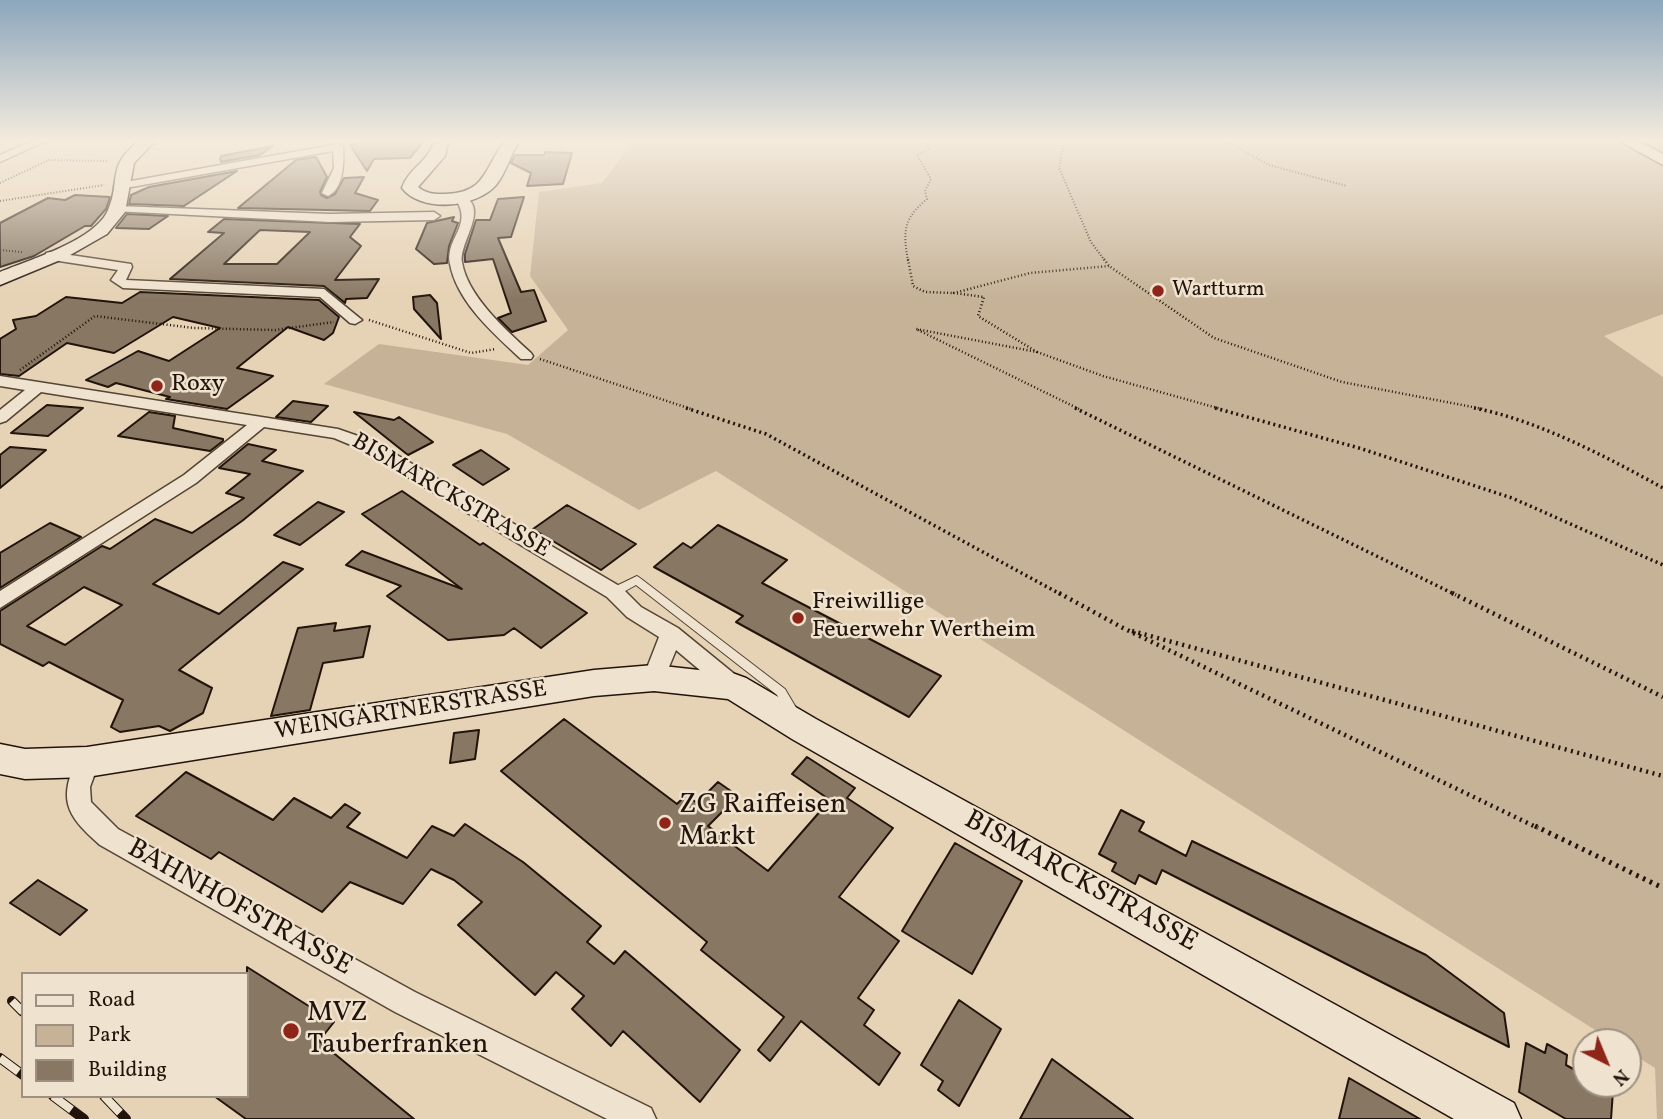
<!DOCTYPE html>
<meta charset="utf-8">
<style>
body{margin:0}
#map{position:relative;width:1663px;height:1119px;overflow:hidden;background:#e6d2b4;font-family:Vollkorn,serif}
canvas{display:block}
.legend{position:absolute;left:21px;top:972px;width:228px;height:126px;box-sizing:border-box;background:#efe2ce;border:2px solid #9d9080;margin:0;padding:9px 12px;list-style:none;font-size:21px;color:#22140b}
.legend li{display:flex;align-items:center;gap:14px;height:35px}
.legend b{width:35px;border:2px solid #9d9080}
.north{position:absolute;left:1572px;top:1028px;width:70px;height:70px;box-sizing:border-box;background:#efe2ce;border:2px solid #9d9080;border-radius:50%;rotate:137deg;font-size:19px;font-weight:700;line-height:28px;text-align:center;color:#22140b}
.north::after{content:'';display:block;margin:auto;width:24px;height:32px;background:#8f2418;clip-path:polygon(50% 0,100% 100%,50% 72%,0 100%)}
</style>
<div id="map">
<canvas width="1663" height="1119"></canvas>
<ul class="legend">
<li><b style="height:9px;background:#efe2ce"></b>Road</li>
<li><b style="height:19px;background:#c5b297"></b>Park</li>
<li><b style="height:19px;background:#887763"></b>Building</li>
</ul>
<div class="north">N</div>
</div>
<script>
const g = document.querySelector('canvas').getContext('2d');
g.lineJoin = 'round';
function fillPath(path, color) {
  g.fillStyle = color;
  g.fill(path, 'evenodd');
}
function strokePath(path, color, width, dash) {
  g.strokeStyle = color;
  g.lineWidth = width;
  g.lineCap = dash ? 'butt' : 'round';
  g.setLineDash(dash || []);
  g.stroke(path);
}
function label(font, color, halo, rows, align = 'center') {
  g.font = font + ' Vollkorn,serif';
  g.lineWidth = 5;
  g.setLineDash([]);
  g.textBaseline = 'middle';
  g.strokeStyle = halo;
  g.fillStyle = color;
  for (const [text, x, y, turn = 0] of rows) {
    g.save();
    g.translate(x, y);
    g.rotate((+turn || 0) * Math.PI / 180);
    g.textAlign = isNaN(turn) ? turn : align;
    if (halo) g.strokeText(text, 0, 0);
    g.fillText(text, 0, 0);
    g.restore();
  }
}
const green = new Path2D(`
 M 631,142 L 1663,142 L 1663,314 L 1604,336 L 1663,377 L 1663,1119 L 1657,1119 L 1655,1068 L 1628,1051 L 1628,1042 L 1614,1042 L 716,471 L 639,510 L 507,434 L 324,384 L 379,344 L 528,365 L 568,330 L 530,276 L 539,192 L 602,183 L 629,148 Z`);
const building = new Path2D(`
 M 365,142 L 423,142 L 410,158 L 374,159 L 367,171 L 350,145 Z
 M 273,146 L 260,155 L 221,162 L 220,159 L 221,156 Z
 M 545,152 L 572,153 L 563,184 L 527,186 L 531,173 L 511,163 L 515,155 L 544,155 Z
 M 316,157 L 327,177 L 320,192 L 321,195 L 327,198 L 335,194 L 344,178 L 364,177 L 355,193 L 378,200 L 370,211 L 238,208 L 296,160 Z
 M 237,171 L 184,206 L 129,204 L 131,195 L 149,187 Z
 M 75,195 L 110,197 L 106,209 L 91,226 L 85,226 L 34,256 L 0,267 L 0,223 L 48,198 L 65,200 Z
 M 524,197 L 511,237 L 498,238 L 521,292 L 534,290 L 546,321 L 512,332 L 498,318 L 511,313 L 493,259 L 465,262 L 465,254 L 476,220 L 490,220 L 498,199 Z
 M 127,214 L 168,216 L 149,229 L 116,228 Z
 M 454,217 L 452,221 L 458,223 L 449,246 L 447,263 L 434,264 L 416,249 L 427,223 Z
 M 224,219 L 360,224 L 350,237 L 361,246 L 335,280 L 379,279 L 367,298 L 346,299 L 345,303 L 324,286 L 170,279 L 224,233 L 208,232 ZM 260,230 L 310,232 L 277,264 L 224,264 Z
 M 140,292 L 319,300 L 339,317 L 333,333 L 324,340 L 288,327 L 237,368 L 273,376 L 227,409 L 166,399 L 170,397 L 116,383 L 108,387 L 86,380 L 138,351 L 169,361 L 220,328 L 173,317 L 114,353 L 67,343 L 19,376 L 0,374 L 0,339 L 16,329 L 13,320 L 36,316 L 66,297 L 122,303 Z
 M 430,295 L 437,303 L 441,339 L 414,309 L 413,297 Z
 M 293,401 L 328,406 L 311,422 L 276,417 Z
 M 47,405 L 83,408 L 48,436 L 11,433 Z
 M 149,412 L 175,416 L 173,428 L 223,439 L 223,441 L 210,451 L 118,436 Z
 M 354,412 L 394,420 L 399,417 L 433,442 L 408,455 Z
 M 248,444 L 276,450 L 262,461 L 303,471 L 242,521 L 153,584 L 219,614 L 283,562 L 303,569 L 179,670 L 212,688 L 203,713 L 170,731 L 159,726 L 120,732 L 111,727 L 123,700 L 49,662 L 43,666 L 0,644 L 0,611 L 102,546 L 110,549 L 155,519 L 192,533 L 244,498 L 226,493 L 250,474 L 219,468 ZM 84,587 L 122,605 L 65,645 L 27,626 Z
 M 10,447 L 46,450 L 0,488 L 0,455 Z
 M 481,450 L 509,469 L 483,485 L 453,465 Z
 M 402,491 L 480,545 L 483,543 L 587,613 L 541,648 L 514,628 L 504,635 L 448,640 L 387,596 L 401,586 L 346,565 L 362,551 L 462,589 L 362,514 Z
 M 318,502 L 344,512 L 300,545 L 274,535 Z
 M 567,505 L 594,520 L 636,544 L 601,570 L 533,529 Z
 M 50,523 L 81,537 L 0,588 L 0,553 Z
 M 718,525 L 787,560 L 762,583 L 941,676 L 909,717 L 736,622 L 743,616 L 654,567 L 683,543 L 691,548 Z
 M 336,623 L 334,631 L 370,626 L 363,657 L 323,663 L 310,710 L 271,716 L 298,628 Z
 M 564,719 L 677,804 L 686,795 L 697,803 L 718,782 L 738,796 L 708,826 L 768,871 L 830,800 L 792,774 L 807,757 L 855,788 L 847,798 L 893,828 L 839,897 L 899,941 L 858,998 L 874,1010 L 864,1025 L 900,1053 L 879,1085 L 801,1021 L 770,1061 L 758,1050 L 784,1017 L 701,950 L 707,942 L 501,771 Z
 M 479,730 L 475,759 L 450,763 L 454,733 Z
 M 186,772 L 273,820 L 294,798 L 331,818 L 345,804 L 360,813 L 347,827 L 407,858 L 432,826 L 454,836 L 465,824 L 523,862 L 601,926 L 587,942 L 614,964 L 625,951 L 740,1050 L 700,1102 L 623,1031 L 611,1046 L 572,1009 L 584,996 L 556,972 L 535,995 L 458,925 L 482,902 L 454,880 L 431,869 L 403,904 L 350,882 L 322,912 L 219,852 L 211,859 L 136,816 Z
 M 1121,810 L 1144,822 L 1139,831 L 1186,856 L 1192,841 L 1426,955 L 1504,1013 L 1509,1047 L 1162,870 L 1156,884 L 1139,875 L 1135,884 L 1112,871 L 1116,863 L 1099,854 Z
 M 955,843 L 1022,881 L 972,974 L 902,931 Z
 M 38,880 L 87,910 L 60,935 L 10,903 Z
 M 247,967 L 334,1022 L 319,1041 L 414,1119 L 246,1119 L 214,1096 L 247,1096 Z
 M 959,1000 L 1001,1029 L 959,1106 L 938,1090 L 943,1081 L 921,1065 Z
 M 1526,1043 L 1545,1053 L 1547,1044 L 1567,1055 L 1566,1065 L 1586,1076 L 1586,1084 L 1600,1084 L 1613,1091 L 1611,1119 L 1566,1119 L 1519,1092 Z
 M 1052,1059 L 1133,1119 L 1020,1119 Z
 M 1349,1078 L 1420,1119 L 1339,1119 Z`);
const pathFar4 = new Path2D(`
 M 1064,142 L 1059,168 L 1091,242 L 1105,261
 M 1227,142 L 1269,165 L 1347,186
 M 350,144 L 363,142
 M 0,183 L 49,160 L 108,161
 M 0,201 L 104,185
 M 0,250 L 22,252
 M 908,261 C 903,231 903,219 927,199 L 925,191 L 931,179 L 917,155 L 929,149 L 926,142`);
const pathFar3 = new Path2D(`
 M 908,259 L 913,286 L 925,292 L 953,293
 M 1104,259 L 1109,266 L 1214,338 L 1342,382 L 1483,409
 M 369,320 L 471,353 L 496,349
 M 1037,352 L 1103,376 L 1221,409
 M 540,359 L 691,409
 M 20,370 L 95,316 L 194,328 L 275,330 L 334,322
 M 1079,409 L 916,329 L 1037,352 L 978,316 L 984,297 L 954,293 L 1030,273 L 1109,266`);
const pathFar2 = new Path2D(`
 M 686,408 L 766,434 L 1062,595
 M 1075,408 L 1456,595
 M 1215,408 L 1359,448 L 1512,498 L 1663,565
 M 1474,408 C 1537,420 1607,457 1663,488`);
const pathFar1 = new Path2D(`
 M 1059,593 L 1123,628 L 1538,828
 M 1452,593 L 1663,697
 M 1132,631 L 1663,776`);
const path = new Path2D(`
 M 1535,826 L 1663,888`);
const lane = new Path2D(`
 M 637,576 L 640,578 L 785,689 L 798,711 L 796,714 L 792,716 L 788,714 L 777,695 L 636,585 L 618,595 L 610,595 L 609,592 L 610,589 Z`);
const street = new Path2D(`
 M 30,142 L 44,142 L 0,162 L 0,155 Z
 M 338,144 L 343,147 C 344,163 344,188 328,196 L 322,193 L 334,168 L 333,151 L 120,189 L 114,186 L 120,183 Z
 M 460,194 C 492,207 459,241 462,262 C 467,296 507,331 531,353 L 533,356 L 531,359 L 521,359 C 494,334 457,302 450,264 C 445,237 475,225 454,197 Z
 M 117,206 L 330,214 L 434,212 L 440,216 L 434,220 L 330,222 L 113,211 L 111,209 Z
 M 50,252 L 131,264 L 132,267 L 126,280 L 324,289 L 362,320 L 355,324 L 350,323 L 320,297 L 123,288 L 111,280 L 118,270 L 46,259 L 46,253 Z
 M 0,376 L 338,429 L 375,442 L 621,587 L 641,607 L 678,628 L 743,681 L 746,687 L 743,693 L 735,696 L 727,693 L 676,650 L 662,684 L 654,687 L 646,684 L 643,678 L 659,637 L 627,617 L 607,597 L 363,450 L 334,438 L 264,427 L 196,483 L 0,608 L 0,591 L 184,475 L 247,425 L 41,392 L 6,421 L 0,423 L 0,410 L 25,390 L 0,386 Z
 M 87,752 L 95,755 L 99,762 L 90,787 L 91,802 L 118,829 L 415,992 L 651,1108 L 656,1119 L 607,1119 L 395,1012 L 100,845 C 64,814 58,798 79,755 Z`);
const secondary = new Path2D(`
 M 138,142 L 154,142 L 134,163 L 125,212 L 107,234 L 65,258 L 0,285 L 0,272 C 29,260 96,240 108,210 C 121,181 106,167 138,142 Z
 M 434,142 L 448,142 L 445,156 L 418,187 C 426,194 435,194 445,194 C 486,193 484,169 504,142 L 519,142 C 510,155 506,173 496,185 C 476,208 421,213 402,188 C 408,169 428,162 434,142 Z
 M 1621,142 L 1640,142 L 1663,154 L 1663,165 Z
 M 654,665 L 735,674 L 746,678 L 816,719 L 1514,1103 L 1521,1119 L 1454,1119 L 792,739 L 728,699 L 654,691 L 594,696 L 87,777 L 25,779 L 0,774 L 0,744 L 25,749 L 87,747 L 594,670 Z`);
const rail = new Path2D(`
 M 12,1001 L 23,1012
 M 0,1058 L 23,1075
 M 53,1096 L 84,1119
 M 104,1096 L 126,1119`);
const markers = [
 [1158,291,7,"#8f2418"],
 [157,386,7,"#8f2418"],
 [798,618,7,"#8f2418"],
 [665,823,7,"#8f2418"],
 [291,1031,9,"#8f2418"]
];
const farPoinames = [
 ["Wartturm",1172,291]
];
const poiNames = [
 ["Roxy",171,386],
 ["Freiwillige",812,604],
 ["Feuerwehr Wertheim",812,632]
];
const streetNames = [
 ["BISMARCKSTRASSE",450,497,30],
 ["WEINGÄRTNERSTRASSE",411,712,-9]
];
const nearPoinames = [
 ["ZG Raiffeisen",679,807],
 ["Markt",679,839],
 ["MVZ",307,1015],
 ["Tauberfranken",307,1047]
];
const nearStreetnames = [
 ["BISMARCKSTRASSE",1080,883,29],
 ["BAHNHOFSTRASSE",239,909,29]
];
fillPath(green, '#c5b297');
fillPath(building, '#887763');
strokePath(building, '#22140b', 2);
strokePath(lane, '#534435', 2);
strokePath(street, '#534435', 3);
strokePath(secondary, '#22140b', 3);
strokePath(pathFar4, '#22140b', 2, [1, 2]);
strokePath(pathFar3, '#22140b', 2.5, [1, 2.5]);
strokePath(pathFar2, '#22140b', 3.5, [2, 3.5]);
strokePath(pathFar1, '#22140b', 4.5, [2, 4.5]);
strokePath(path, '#22140b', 5, [2.5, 5]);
fillPath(lane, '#efe2ce');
fillPath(street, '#efe2ce');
fillPath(secondary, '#efe2ce');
strokePath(rail, '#22140b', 10);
strokePath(rail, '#efe2ce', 8, [23]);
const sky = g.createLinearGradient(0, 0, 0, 299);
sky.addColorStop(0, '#8ca6bc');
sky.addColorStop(0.47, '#f4ebdd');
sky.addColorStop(1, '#f4ebdd00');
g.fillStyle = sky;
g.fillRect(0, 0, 1663, 299);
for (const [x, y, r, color] of markers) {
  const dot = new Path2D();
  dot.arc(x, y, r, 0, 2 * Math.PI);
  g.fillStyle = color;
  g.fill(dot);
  strokePath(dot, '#efe2ce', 2.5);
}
label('21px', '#22140b', '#efe2ce', farPoinames, 'left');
label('24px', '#22140b', '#efe2ce', poiNames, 'left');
label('24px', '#22140b', '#efe2ce', streetNames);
label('28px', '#22140b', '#efe2ce', nearPoinames, 'left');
label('28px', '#22140b', '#efe2ce', nearStreetnames);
</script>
